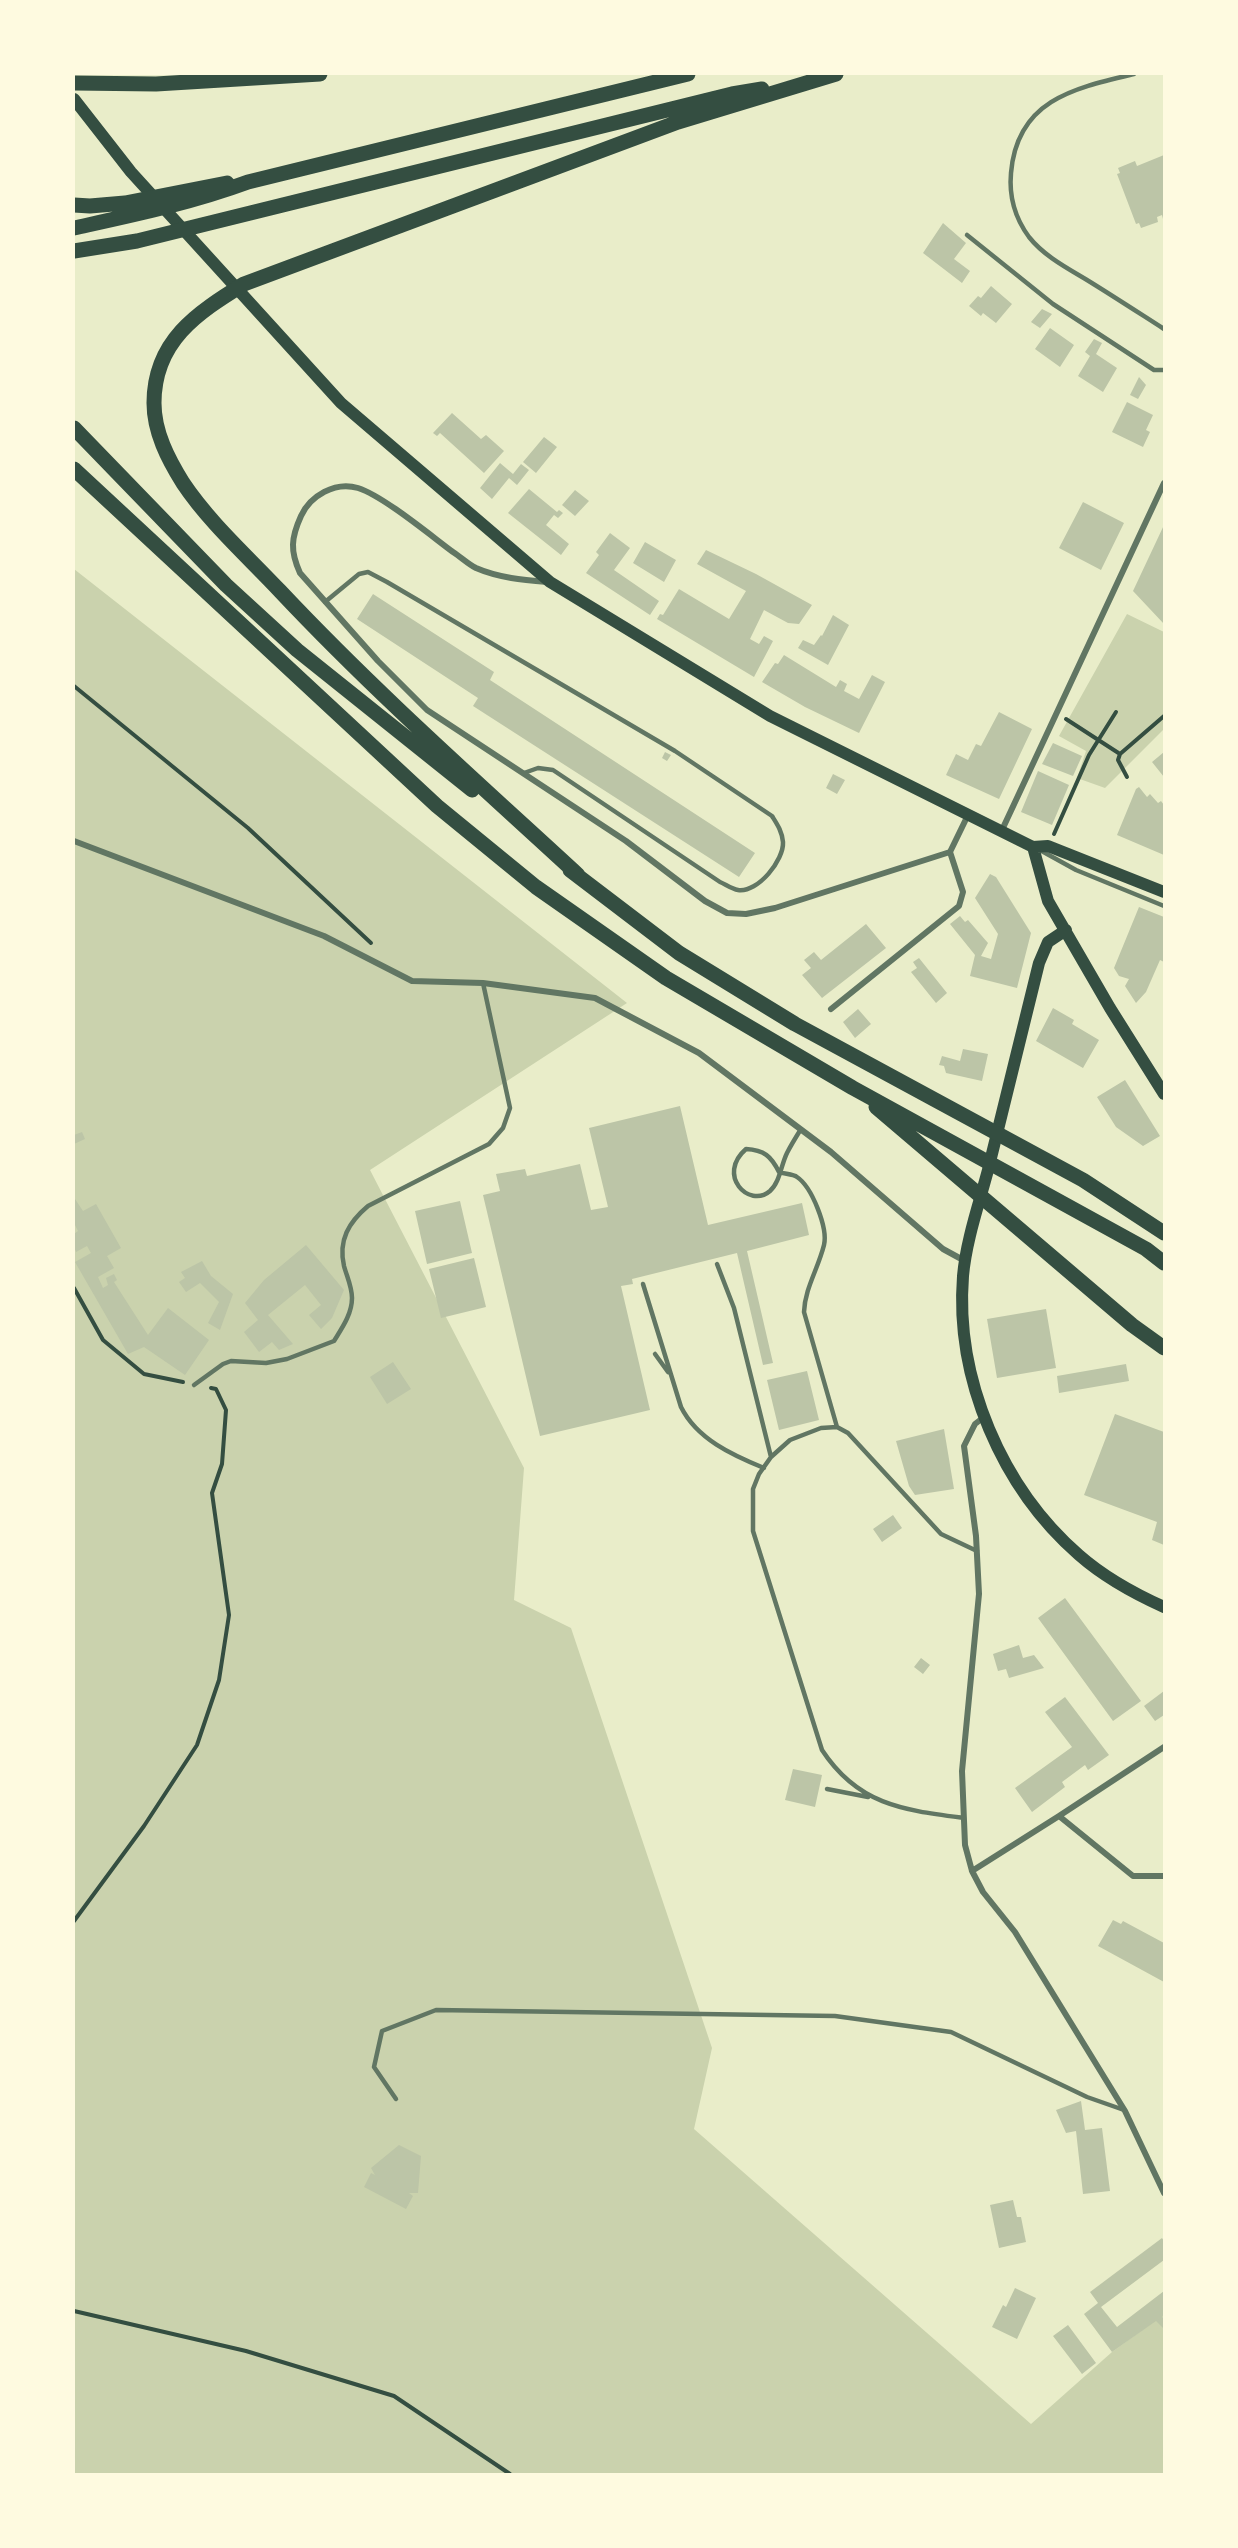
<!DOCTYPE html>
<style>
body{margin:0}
#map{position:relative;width:1238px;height:2548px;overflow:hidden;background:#e9edc9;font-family:Poppins,sans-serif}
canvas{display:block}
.frame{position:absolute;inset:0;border:75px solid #fefae0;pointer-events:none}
</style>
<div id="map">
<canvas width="1238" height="2548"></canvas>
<div class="frame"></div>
</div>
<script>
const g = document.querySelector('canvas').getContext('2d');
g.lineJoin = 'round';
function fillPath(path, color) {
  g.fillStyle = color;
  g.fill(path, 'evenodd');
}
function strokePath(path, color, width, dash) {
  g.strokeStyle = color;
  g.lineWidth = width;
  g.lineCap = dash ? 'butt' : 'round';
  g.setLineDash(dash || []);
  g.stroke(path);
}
const green = new Path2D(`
 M 74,569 L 627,1003 L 370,1170 L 524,1468 L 514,1600 L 571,1628 L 712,2048 L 694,2129 L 1031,2424 L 1112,2352 L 1164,2314 L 1164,2474 L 74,2474 Z
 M 1127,614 L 1164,632 L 1164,729 L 1105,788 L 1077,778 L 1086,751 L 1059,736 Z`);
const building = new Path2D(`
 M 1164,155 L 1164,223 L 1162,215 L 1157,217 L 1158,222 L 1141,228 L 1139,223 L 1136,224 L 1117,174 L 1120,173 L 1118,168 L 1135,161 L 1137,166 Z
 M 943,223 L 966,243 L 954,259 L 970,271 L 962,283 L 923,253 Z
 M 991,286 L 1012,304 L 996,323 L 983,313 L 981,316 L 969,306 L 978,296 L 981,298 Z
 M 1042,309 L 1052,314 L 1040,328 L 1031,322 Z
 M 1050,328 L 1074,345 L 1060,367 L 1035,349 Z
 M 1094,339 L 1102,343 L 1096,354 L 1117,368 L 1103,392 L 1078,376 L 1090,356 L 1085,352 Z
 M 1139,377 L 1146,385 L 1138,399 L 1130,395 Z
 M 1127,402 L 1153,415 L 1146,430 L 1150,432 L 1143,447 L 1112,432 Z
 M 452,413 L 481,439 L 486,435 L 504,451 L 484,473 L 440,433 L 437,436 L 433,433 Z
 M 544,437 L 557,447 L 536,473 L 523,462 Z
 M 500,463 L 513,474 L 521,464 L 529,470 L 517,485 L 509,478 L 492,499 L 480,488 Z
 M 529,489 L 557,512 L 559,510 L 563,513 L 558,518 L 554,515 L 546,525 L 569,544 L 561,555 L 508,513 Z
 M 575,490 L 589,501 L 575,516 L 562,505 Z
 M 1083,502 L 1124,523 L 1101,570 L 1059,548 Z
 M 1164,525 L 1164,624 L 1133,591 Z
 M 610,533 L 630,548 L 614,570 L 659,601 L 650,615 L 586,573 L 599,555 L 596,552 Z
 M 645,542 L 676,560 L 664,582 L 633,563 Z
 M 706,550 L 756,574 L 812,605 L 799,624 L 788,623 L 764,610 L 750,639 L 759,644 L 764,636 L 773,641 L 754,677 L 657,619 L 660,614 L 663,615 L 679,589 L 729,619 L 746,591 L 697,564 Z
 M 373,594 L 494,672 L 490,680 L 755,853 L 739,877 L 473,706 L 478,698 L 357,619 Z
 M 833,615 L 849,625 L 828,665 L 798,648 L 803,640 L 814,645 L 821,635 L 822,636 Z
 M 784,655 L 836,687 L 840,680 L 847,684 L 844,691 L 859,699 L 872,675 L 885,682 L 859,733 L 805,707 L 762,682 L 775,663 L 778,664 Z
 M 999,712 L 1032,729 L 999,799 L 946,775 L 956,754 L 968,760 L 976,744 L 981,746 Z
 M 1053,743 L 1082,756 L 1073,776 L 1042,764 Z
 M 665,752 L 671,755 L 667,761 L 662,758 Z
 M 1164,752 L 1164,777 L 1152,762 Z
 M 1038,771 L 1069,785 L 1052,825 L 1021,812 Z
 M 833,774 L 845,780 L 837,794 L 826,788 Z
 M 1139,787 L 1147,797 L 1150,794 L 1158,803 L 1161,801 L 1164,805 L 1164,855 L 1117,835 L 1136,789 Z
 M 990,874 L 996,877 L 1031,933 L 1017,988 L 970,976 L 975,955 L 950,924 L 960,916 L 965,922 L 968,920 L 988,943 L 981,956 L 991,959 L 998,934 L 975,898 Z
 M 1139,907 L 1164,917 L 1164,962 L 1160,960 L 1146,992 L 1136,1003 L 1125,986 L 1129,979 L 1119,976 L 1114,968 Z
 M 866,924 L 886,948 L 822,998 L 802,975 L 811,968 L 804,960 L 814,952 L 821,960 Z
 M 919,958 L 947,993 L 936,1003 L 911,972 L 917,968 L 913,962 Z
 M 1053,1008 L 1074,1020 L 1072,1024 L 1099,1040 L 1083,1068 L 1036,1041 Z
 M 858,1009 L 871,1024 L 855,1038 L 843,1022 Z
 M 963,1049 L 988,1054 L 982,1081 L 946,1073 L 944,1066 L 939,1065 L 942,1056 L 960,1061 Z
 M 1125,1080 L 1160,1136 L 1143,1146 L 1116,1127 L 1097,1097 Z
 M 680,1106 L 708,1225 L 802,1203 L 809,1235 L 747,1251 L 773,1363 L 763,1365 L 737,1253 L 632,1279 L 633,1284 L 621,1286 L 650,1410 L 540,1436 L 483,1195 L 500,1191 L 496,1174 L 525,1169 L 527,1176 L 580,1164 L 591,1210 L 608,1207 L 589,1128 Z
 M 82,1132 L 85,1139 L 74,1144 L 74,1135 Z
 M 75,1199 L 83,1211 L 96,1204 L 121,1248 L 107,1256 L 114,1268 L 98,1277 L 103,1288 L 108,1285 L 106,1278 L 114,1274 L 117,1280 L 114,1282 L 148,1335 L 168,1308 L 209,1340 L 185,1375 L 144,1347 L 128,1354 L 75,1262 L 91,1253 L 87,1246 L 76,1252 L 74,1247 L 74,1234 L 78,1231 L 74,1223 Z
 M 460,1201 L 472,1253 L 427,1264 L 415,1211 Z
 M 306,1245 L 344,1290 L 332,1318 L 321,1329 L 309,1315 L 321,1305 L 305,1285 L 268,1315 L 293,1344 L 279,1350 L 272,1342 L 259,1352 L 244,1332 L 258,1320 L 245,1303 L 264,1280 Z
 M 474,1258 L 486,1307 L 441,1318 L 429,1269 Z
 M 202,1261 L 211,1276 L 233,1294 L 220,1330 L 208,1323 L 219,1302 L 200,1283 L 186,1292 L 179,1282 L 185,1278 L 181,1272 Z
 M 1046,1309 L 1056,1368 L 997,1378 L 987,1319 Z
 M 393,1362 L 411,1389 L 387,1404 L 370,1377 Z
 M 1126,1364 L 1129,1381 L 1059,1393 L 1057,1376 Z
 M 807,1371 L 819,1420 L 779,1430 L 767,1380 Z
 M 1115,1414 L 1164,1432 L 1164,1545 L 1152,1540 L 1157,1522 L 1084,1495 Z
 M 944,1429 L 954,1489 L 915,1495 L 909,1486 L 896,1441 Z
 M 893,1515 L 902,1528 L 882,1542 L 873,1529 Z
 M 1065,1598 L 1141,1701 L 1113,1721 L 1038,1618 Z
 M 1019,1645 L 1023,1658 L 1034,1655 L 1044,1668 L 1009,1678 L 1006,1669 L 998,1671 L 993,1654 Z
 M 921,1658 L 930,1665 L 923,1674 L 914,1667 Z
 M 1164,1691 L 1164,1715 L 1155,1721 L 1144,1706 Z
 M 1065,1697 L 1109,1755 L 1088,1770 L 1085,1765 L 1062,1782 L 1065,1787 L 1032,1812 L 1015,1788 L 1072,1747 L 1045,1712 Z
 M 793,1769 L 822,1775 L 815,1807 L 785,1800 Z
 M 1113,1920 L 1121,1924 L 1123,1921 L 1164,1943 L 1164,1982 L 1098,1946 Z
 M 1081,2101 L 1085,2130 L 1102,2128 L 1110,2191 L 1083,2194 L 1076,2131 L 1066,2133 L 1056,2110 Z
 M 399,2145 L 421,2156 L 418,2193 L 409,2193 L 413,2196 L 406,2209 L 364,2187 L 371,2173 L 375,2175 L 371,2168 Z
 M 1013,2200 L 1017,2217 L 1021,2217 L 1026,2242 L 999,2248 L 990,2205 Z
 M 1162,2238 L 1164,2241 L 1164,2260 L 1101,2307 L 1117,2327 L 1164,2291 L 1164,2314 L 1162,2317 L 1164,2319 L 1164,2329 L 1156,2321 L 1112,2352 L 1084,2314 L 1098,2303 L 1090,2292 Z
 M 1015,2288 L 1036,2298 L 1017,2339 L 992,2327 L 1003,2305 L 1006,2307 Z
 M 1068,2325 L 1096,2363 L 1082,2374 L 1053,2336 Z`);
const path = new Path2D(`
 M 74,686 L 248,828 L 371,943
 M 1066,719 L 1120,754 L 1118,760 L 1127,777
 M 1120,754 L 1164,716
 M 1054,834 L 1089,755 L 1116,712
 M 74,1288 L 103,1340 L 144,1374 L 183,1382
 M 74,1921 L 144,1826 L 197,1745 L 219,1680 L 229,1615 L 212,1493 L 222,1464 L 226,1410 L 216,1389 L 211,1388
 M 74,2311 L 246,2351 L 394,2396 L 510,2474`);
const service = new Path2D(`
 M 1134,74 C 1074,88 1017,100 1011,173 C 1009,195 1015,218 1029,237 C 1044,256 1067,268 1087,280 C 1113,296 1139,313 1164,329
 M 967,235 L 1053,304 L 1154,370 L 1164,370
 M 325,602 L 359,574 L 368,572 L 387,582 L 675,751 L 772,816 C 777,824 782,831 783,842 C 784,860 758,893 738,890 C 732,889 725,884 720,882 L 553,770 L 538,768 L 524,773
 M 1038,849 L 1076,870 L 1164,906
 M 801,1129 C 796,1137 791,1145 787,1153 C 781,1165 780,1182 770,1191 C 749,1209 716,1175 746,1149 C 764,1150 771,1156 779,1172 C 784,1174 793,1174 797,1177 C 812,1187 828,1228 824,1245 C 818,1269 805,1288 804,1312 L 837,1427
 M 717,1264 L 734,1308 L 771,1457
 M 643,1284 L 681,1407 C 697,1439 732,1455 764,1468
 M 655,1354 L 668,1372
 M 194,1385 L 223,1364 L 231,1361 L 266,1363 L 287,1359 L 334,1341 C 342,1328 352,1314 352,1298 C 352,1287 347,1277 344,1266 C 338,1240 349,1222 368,1206 L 489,1144 L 503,1128 L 510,1108 L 483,983
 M 827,1789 L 868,1797
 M 964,1818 C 903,1810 858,1805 822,1750 L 753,1531 L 753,1489 L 759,1474 L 771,1457 L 790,1440 L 821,1428 L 837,1427 L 848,1433 L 941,1534 L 977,1551
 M 396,2099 L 374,2067 L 382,2031 L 436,2010 L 835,2016 L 951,2032 L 1087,2097 L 1124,2110`);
const minor = new Path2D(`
 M 548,582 C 524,580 499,578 476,568 C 468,564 461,557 453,552 C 430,535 383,496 358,488 C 335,481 310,496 301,516 C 291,538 290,551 300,573 L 378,661 L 427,710 L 626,841 L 705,901 L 727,913 L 746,914 L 775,908 L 950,852 L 968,815
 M 1002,830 L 1164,483
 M 74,841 L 324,936 L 412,981 L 483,983 L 595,998 L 699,1053 L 831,1152 L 943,1249 L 965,1261
 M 831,1009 L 959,906 L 963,892 L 950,852
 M 984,1417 L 975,1424 L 964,1446 L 976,1536 L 979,1594 L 962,1771 L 965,1845 L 972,1871 L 983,1892 L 1015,1932 L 1125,2111 L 1164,2193
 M 1059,1816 L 1164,1747
 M 972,1871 L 1059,1816 L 1133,1876 L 1164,1876`);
const secondary = new Path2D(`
 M 74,99 L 131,172 L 341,403 L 550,582 L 770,716 L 1033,847 L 1048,846 L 1164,892
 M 1033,847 L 1048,901 L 1110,1008 L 1164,1094
 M 1066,930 L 1048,942 L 1039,963 C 1022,1032 1005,1101 988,1170 C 979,1204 966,1241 963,1276 C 955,1379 1002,1488 1079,1555 C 1104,1577 1135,1594 1164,1607`);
const trunk = new Path2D(`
 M 74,83 L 156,84 L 320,74
 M 74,205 L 90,206 L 125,203 L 227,183
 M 74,228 C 133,215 191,203 248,182 L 688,74
 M 74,251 L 137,241 L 732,94 L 762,89
 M 74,428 L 226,585 L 297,650 L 472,790
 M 74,469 L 437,806 L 536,887 L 666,978 L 853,1088 L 1146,1249 L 1164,1263
 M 570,870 L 679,953 L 795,1024 L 1083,1180 L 1164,1233
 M 578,875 C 477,782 374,691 280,591 C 247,556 209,522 183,483 C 168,459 154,432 154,403 C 154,341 197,313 244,284 L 678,122 L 836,74
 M 876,1107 L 1132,1325 L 1164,1348`);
fillPath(green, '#cad2ad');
fillPath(building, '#bcc5a7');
strokePath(path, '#344e41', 4);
strokePath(service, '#617663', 4.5);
strokePath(minor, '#617663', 6);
strokePath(secondary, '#344e41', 12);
strokePath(trunk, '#344e41', 15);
</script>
